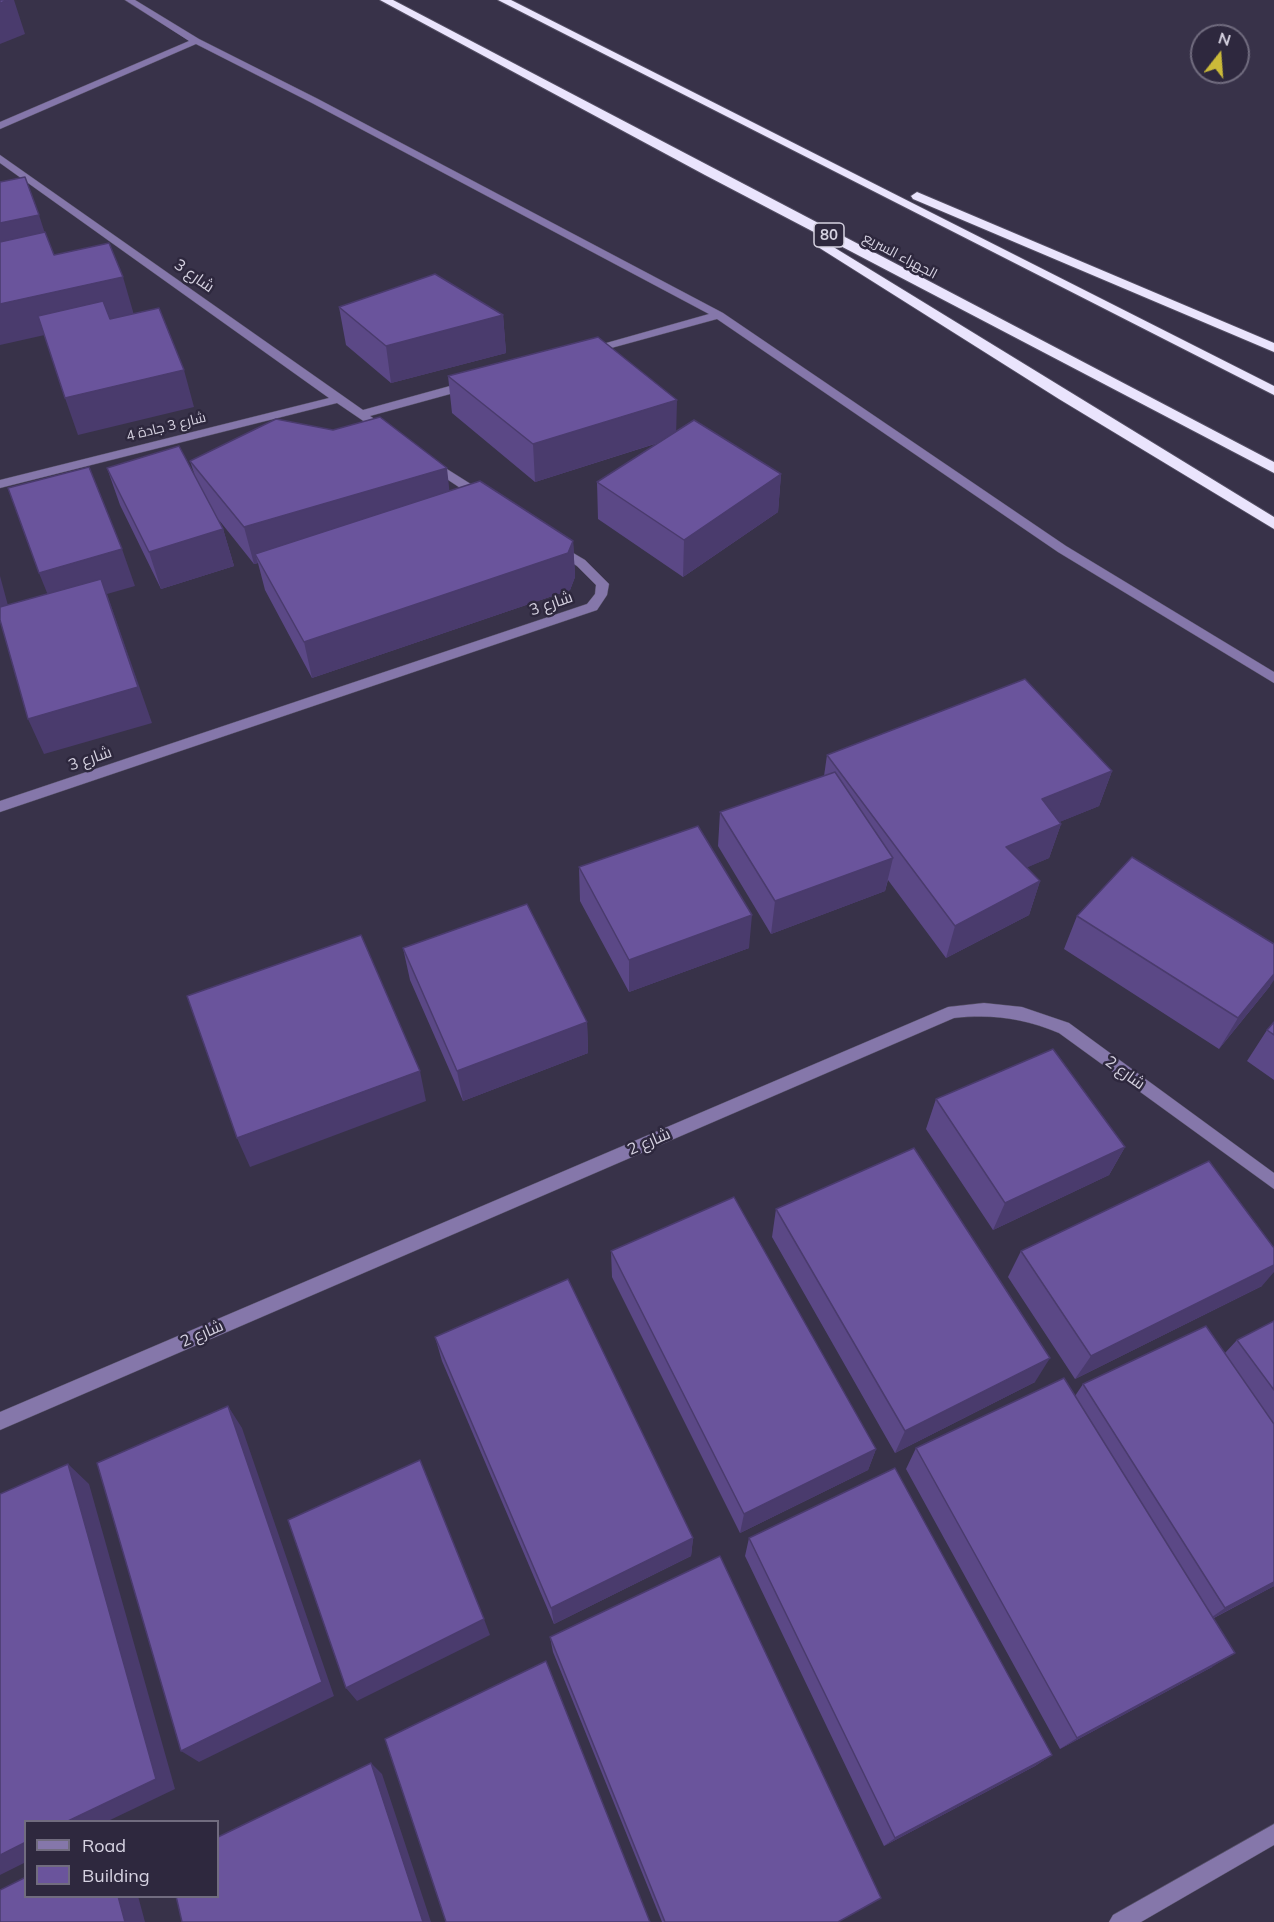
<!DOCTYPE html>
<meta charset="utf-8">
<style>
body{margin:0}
#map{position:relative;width:1274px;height:1922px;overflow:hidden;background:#383249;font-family:Mulish,sans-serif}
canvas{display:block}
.legend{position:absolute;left:24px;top:1820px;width:195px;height:78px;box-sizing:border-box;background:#2e283e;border:2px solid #716c7f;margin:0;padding:8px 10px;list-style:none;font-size:18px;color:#d6d2e1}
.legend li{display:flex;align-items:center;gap:12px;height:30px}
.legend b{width:30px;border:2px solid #716c7f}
.north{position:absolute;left:1190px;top:24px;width:60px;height:60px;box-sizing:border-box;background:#2e283e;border:2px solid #716c7f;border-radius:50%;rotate:17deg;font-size:16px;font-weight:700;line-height:24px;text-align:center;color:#d6d2e1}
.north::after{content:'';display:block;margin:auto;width:21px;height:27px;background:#cbba39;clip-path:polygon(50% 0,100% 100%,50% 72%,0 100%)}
</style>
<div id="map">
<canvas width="1274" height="1922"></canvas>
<ul class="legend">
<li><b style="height:8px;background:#8577aa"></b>Road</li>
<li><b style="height:16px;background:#6a549c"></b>Building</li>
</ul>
<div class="north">N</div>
</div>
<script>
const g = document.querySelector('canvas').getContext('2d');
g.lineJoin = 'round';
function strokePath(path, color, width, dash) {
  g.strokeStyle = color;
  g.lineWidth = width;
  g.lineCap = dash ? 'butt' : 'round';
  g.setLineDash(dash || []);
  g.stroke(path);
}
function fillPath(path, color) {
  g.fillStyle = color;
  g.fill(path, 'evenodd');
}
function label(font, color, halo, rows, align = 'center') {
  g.font = font + ' Mulish,Cairo,sans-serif';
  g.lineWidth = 5;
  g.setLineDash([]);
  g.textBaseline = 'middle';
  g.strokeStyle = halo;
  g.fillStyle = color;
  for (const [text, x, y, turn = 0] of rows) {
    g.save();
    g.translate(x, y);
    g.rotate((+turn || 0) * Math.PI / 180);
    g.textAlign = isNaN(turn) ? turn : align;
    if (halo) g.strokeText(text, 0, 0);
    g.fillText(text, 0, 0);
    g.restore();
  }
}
const minor = new Path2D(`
 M 125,0 L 135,0 L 199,39 L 318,99 L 723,313 L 1066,546 L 1274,672 L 1274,683 L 1058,552 L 717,319 L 593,353 L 585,353 L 585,349 L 709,314 L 312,103 L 196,44 L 0,129 L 0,122 L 189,41 Z
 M 0,155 L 363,410 L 468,381 L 474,385 L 472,388 L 370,416 L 388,428 L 390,431 L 384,435 L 337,403 L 0,488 L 0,480 L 329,398 L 0,163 Z
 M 431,459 L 485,493 L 485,499 L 477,499 L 427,466 L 425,463 Z
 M 558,544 L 585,560 L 609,584 L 607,595 L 597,610 L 0,812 L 0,801 L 587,604 L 595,594 L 596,585 L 577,566 L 554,551 L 552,548 L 554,545 Z
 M 984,1003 L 1022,1007 L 1069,1023 L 1274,1173 L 1274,1189 L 1059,1033 C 1023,1018 992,1014 954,1018 L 0,1430 L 0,1412 L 948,1007 Z
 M 1274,1824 L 1274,1845 L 1141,1922 L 1109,1922 L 1113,1915 Z`);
const highway = new Path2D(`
 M 380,0 L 393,0 L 1274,462 L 1274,473 L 705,175 Z
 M 498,0 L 511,0 L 1274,386 L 1274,395 Z
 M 917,192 L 1274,343 L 1274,352 L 913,199 L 911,196 Z
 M 822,240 L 1274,517 L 1274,529 L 1059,399 L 818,247 L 816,244 Z`);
const wall = new Path2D(`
 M 339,307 L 503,315 L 506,353 L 391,383 L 346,345 Z
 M 448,376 L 677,431 L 781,474 L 778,512 L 683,577 L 598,519 L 597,482 L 658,443 L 535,482 L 452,413 Z
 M 190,461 L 450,491 L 573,541 L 575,577 L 570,590 L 312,678 L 265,590 L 258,563 L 254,564 L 219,520 L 223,529 L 234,566 L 161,589 L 120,505 L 107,468 L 195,476 Z
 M 827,755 L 1112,771 L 1099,806 L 1059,822 L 1061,824 L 1049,858 L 1027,867 L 1040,881 L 1029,915 L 946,958 L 888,880 L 885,891 L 771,934 L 718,846 L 720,812 L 824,776 Z
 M 579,867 L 749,948 L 629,992 L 580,901 Z
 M 1077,916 L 1270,986 L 1219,1049 L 1064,949 Z
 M 403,948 L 587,1022 L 588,1053 L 463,1101 L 410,980 Z
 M 1274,1022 L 1274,1080 L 1247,1061 L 1267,1030 Z
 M 936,1099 L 1125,1147 L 1109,1175 L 993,1230 L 926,1129 Z
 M 776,1209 L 1035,1382 L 895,1453 L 772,1237 Z
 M 611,1251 L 876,1449 L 868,1470 L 740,1533 L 612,1277 Z
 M 1021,1251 L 1262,1286 L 1075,1379 L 1008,1277 Z
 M 1274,1321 L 1274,1586 L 1214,1618 L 1212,1667 L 1060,1749 L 906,1469 L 916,1448 L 1075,1396 L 1083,1384 L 1225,1353 L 1237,1340 Z
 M 435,1337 L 693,1538 L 691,1556 L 554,1624 L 442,1361 Z
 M 749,1538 L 1052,1755 L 1035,1766 L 884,1846 L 745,1556 Z
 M 550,1637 L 838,1922 L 662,1922 L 553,1652 Z`);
const shadedWall = new Path2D(`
 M 8,0 L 14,0 L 25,34 L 0,44 L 0,3 Z
 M 39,215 L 51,252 L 0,263 L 0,223 Z
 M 123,277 L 134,315 L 0,345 L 0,304 Z
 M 503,315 L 506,353 L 391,383 L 386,346 Z
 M 184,370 L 194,407 L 78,435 L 65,398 Z
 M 677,400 L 676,437 L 535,482 L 533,444 Z
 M 447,468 L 451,505 L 255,554 L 258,563 L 254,564 L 244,527 Z
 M 781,474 L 778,512 L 683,577 L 684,540 Z
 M 223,529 L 234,566 L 161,589 L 149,552 Z
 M 573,541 L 575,577 L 570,590 L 312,678 L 304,642 Z
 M 122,549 L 135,586 L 107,594 L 152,723 L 44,754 L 28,719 L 54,610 L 39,573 Z
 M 0,576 L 10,613 L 0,616 Z
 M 1112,771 L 1099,806 L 1030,834 L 1042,799 Z
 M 1061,824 L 1049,858 L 996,881 L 1006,847 Z
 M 893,858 L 885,891 L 771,934 L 775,901 Z
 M 1040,881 L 1029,915 L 946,958 L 955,926 Z
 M 752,915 L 749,948 L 629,992 L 629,960 Z
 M 1274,974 L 1274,980 L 1270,986 L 1219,1049 L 1238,1018 Z
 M 587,1022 L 588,1053 L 463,1101 L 457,1071 Z
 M 420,1071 L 426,1101 L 250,1167 L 237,1138 Z
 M 1125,1147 L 1109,1175 L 993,1230 L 1005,1203 Z
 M 1274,1265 L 1274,1272 L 1262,1286 L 1075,1379 L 1091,1356 Z
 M 1050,1358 L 1035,1382 L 895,1453 L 905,1431 Z
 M 228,1406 L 242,1428 L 334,1696 L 199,1762 L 181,1751 Z
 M 876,1449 L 868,1470 L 740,1533 L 744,1514 Z
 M 68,1464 L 89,1484 L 175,1789 L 108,1821 L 68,1821 Z
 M 693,1538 L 691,1556 L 554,1624 L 551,1608 Z
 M 1274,1582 L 1274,1586 L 1202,1624 L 1225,1608 Z
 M 484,1619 L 490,1635 L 357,1701 L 346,1688 Z
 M 1235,1653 L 1212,1667 L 1060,1749 L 1077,1738 Z
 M 1052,1755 L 1035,1766 L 884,1846 L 895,1838 Z
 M 371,1763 L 382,1774 L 431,1922 L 423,1922 Z
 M 26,1842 L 26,1862 L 0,1875 L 0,1855 Z
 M 118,1896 L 138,1896 L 145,1922 L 125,1922 Z`);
const building = new Path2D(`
 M 0,0 L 8,0 L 0,3 Z
 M 25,177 L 39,215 L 0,223 L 0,182 Z
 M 45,232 L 54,255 L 109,243 L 123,277 L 0,304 L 0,242 Z
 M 435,274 L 503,315 L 386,346 L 339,307 Z
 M 103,301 L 110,319 L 159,308 L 184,370 L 65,398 L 38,316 Z
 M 598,337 L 677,400 L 533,444 L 448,376 Z
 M 380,417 L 447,468 L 244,527 L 190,461 L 276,419 L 333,430 Z
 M 694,420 L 781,474 L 684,540 L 597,482 Z
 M 179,446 L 223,529 L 149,552 L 107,468 Z
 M 89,467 L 122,549 L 39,573 L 8,488 Z
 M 480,481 L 573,541 L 568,553 L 304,642 L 255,554 Z
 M 101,579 L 138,687 L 28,719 L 0,620 L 0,607 Z
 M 1025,679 L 1112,771 L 1042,799 L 1061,824 L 1006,847 L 1040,881 L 955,926 L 827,755 Z
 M 835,772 L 893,858 L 775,901 L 720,812 Z
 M 698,826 L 752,915 L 629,960 L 579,867 Z
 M 1132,857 L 1274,944 L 1274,974 L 1238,1018 L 1077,916 Z
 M 527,904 L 587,1022 L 457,1071 L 403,948 Z
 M 361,935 L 420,1071 L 237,1138 L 187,996 Z
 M 1274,1022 L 1274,1035 L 1267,1030 Z
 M 1053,1049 L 1125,1147 L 1005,1203 L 936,1099 Z
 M 914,1148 L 1050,1358 L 905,1431 L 776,1209 Z
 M 1209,1161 L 1274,1248 L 1274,1265 L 1091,1356 L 1021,1251 Z
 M 734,1197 L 876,1449 L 744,1514 L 611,1251 Z
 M 568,1279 L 693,1538 L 551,1608 L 435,1337 Z
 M 1274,1321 L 1274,1390 L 1237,1340 Z
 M 1206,1326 L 1274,1424 L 1274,1582 L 1225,1608 L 1083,1384 Z
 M 1064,1378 L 1235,1653 L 1077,1738 L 916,1448 Z
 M 228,1406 L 322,1682 L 181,1751 L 97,1463 Z
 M 420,1460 L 484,1619 L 346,1688 L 288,1520 Z
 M 68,1464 L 156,1779 L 68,1821 L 26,1821 L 26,1842 L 0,1855 L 0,1494 Z
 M 895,1468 L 1052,1755 L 895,1838 L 749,1538 Z
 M 720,1556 L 881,1898 L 838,1922 L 665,1922 L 550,1637 Z
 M 546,1661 L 650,1922 L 446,1922 L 385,1739 Z
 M 371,1763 L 423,1922 L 182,1922 L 176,1896 L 218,1896 L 218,1837 Z
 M 26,1877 L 26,1896 L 118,1896 L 125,1922 L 0,1922 L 0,1890 Z`);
const farStreetnames = [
 ["الجهراء السريع",900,256,28],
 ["شارع 3 جادة 4",166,427,-14]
];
const shields = [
 [829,235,30]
];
const shieldNames = [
 ["80",829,235]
];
const streetNames = [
 ["شارع 3",194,276,35],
 ["شارع 3",551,604,-19],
 ["شارع 3",90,759,-19],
 ["شارع 2",1125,1073,36],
 ["شارع 2",649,1142,-23],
 ["شارع 2",202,1334,-23]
];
strokePath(minor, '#544f64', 1);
strokePath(highway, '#544f64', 2);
fillPath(minor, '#8577aa');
fillPath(highway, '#eae4fd');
fillPath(wall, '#5b4886');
fillPath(shadedWall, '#4a3b6d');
fillPath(building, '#6a549c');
strokePath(building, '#4a3b6d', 1.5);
label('14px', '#d6d2e1', '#2e283e', farStreetnames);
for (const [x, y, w] of shields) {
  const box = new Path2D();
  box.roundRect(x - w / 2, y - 12, w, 24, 4.5);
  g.fillStyle = '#2e283e';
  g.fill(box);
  strokePath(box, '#d6d2e1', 1.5);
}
label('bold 15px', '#d6d2e1', null, shieldNames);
label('16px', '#d6d2e1', '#2e283e', streetNames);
</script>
